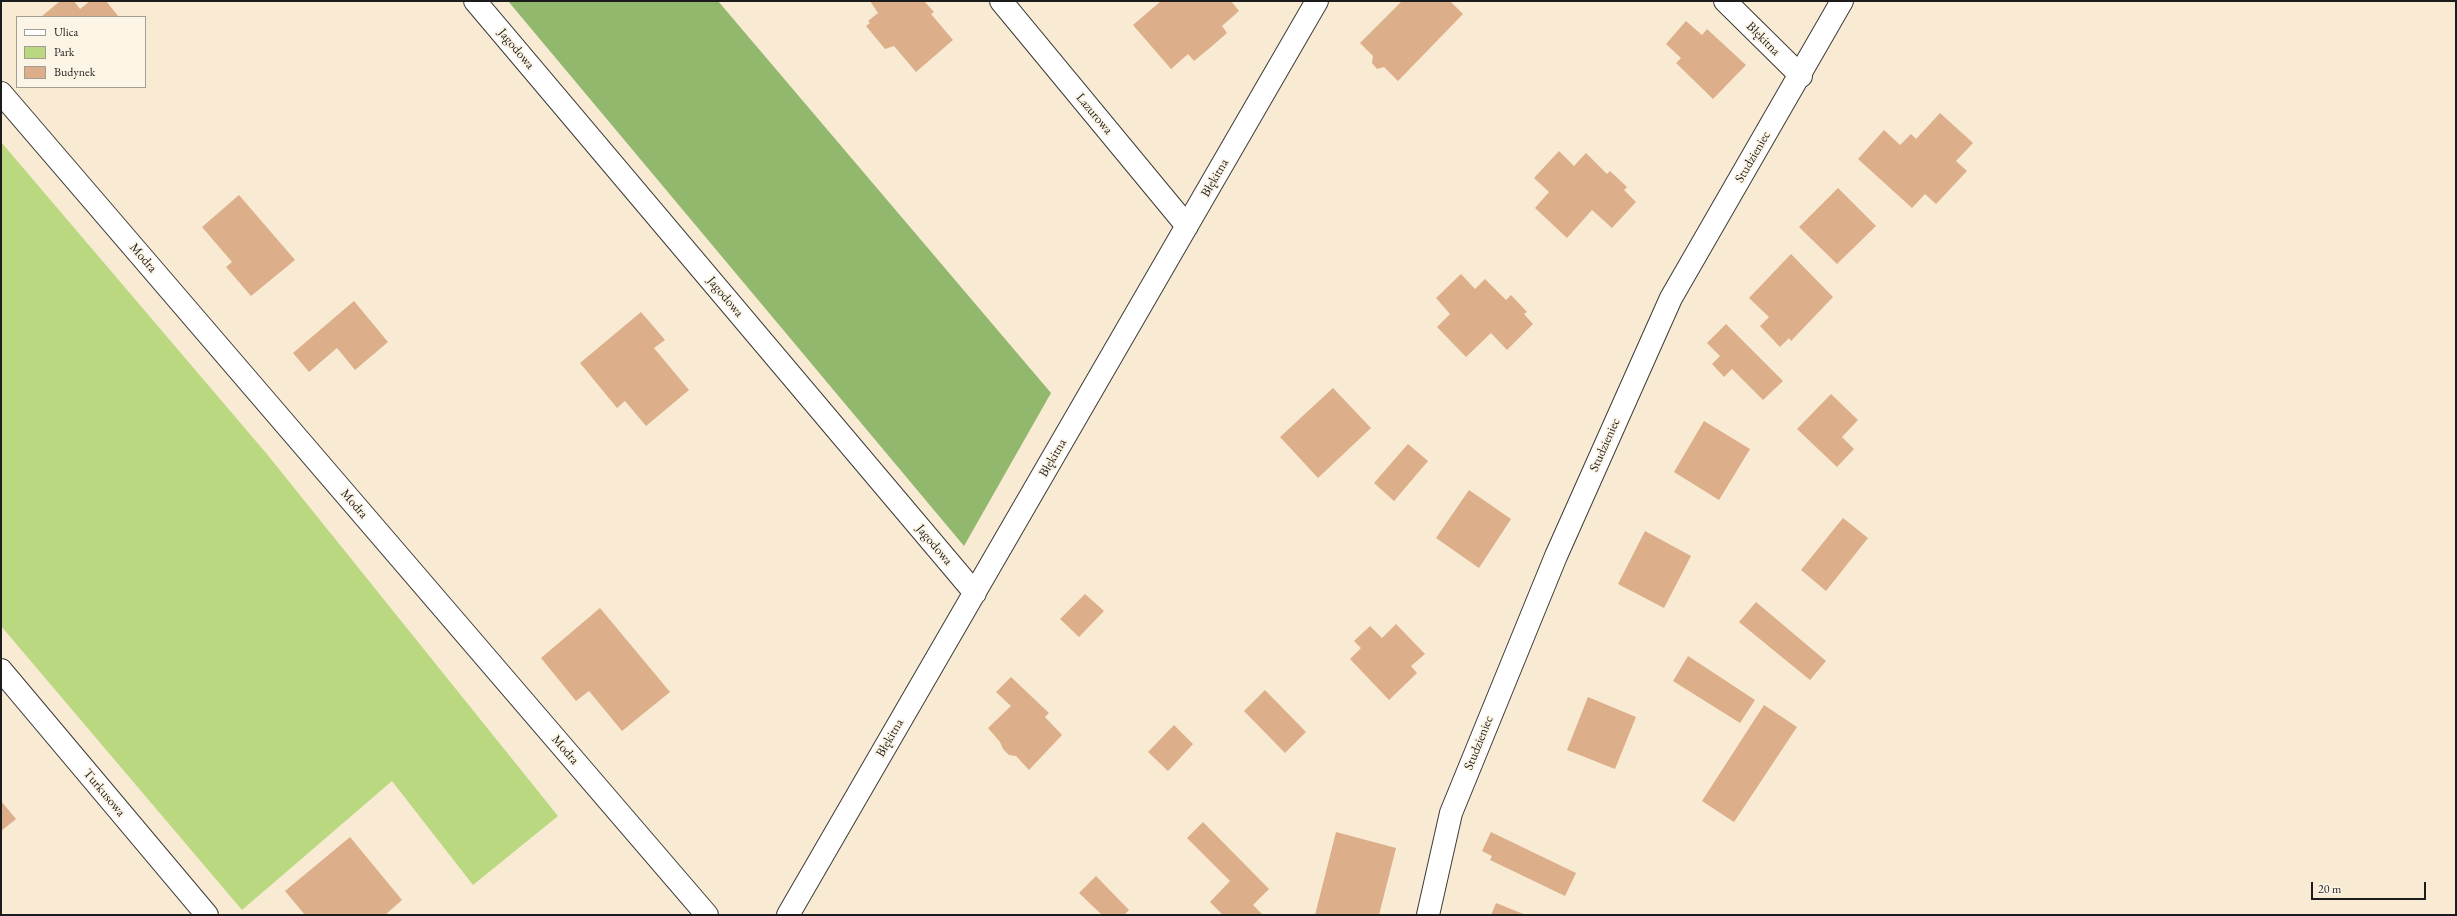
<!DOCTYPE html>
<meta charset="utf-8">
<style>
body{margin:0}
#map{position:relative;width:2457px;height:916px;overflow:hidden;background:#f8ead3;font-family:"EB Garamond",serif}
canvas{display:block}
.frame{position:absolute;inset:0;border:2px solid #1c1c1c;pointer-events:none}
.legend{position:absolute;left:16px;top:16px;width:130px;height:72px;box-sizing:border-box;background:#fcf5e5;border:1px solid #a29e95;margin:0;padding:5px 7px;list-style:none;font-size:12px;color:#1c1c1c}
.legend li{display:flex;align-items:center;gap:8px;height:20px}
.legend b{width:20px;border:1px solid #a29e95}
.scale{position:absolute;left:2311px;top:882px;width:115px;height:18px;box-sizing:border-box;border:2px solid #1c1c1c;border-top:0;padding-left:5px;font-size:12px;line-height:14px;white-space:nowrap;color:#1c1c1c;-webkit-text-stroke:3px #fcf5e5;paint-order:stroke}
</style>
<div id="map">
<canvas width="2457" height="916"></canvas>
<div class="frame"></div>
<ul class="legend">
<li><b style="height:5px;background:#fff"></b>Ulica</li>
<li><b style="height:11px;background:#b9d87f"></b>Park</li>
<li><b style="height:11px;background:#dcaf8a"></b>Budynek</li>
</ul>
<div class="scale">20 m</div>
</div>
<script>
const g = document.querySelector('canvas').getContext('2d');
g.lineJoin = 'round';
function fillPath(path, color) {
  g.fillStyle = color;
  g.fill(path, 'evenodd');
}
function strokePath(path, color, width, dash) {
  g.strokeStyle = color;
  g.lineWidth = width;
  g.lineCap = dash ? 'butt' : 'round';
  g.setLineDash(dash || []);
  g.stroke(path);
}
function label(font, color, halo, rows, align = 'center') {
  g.font = font + ' "EB Garamond",serif';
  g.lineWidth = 3.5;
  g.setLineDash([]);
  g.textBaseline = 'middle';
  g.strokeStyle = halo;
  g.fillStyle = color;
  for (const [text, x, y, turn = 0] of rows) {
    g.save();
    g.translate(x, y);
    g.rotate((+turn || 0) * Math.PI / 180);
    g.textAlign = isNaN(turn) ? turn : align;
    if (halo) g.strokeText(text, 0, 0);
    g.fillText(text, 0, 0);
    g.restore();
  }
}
const green = new Path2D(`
 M 1,142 L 266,453 L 558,816 L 473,885 L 392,781 L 242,910 L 1,626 Z`);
const forest = new Path2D(`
 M 508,1 L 718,1 L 1051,393 L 964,546 Z`);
const building = new Path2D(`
 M 60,1 L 74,1 L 80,9 L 90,1 L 106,1 L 119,17 L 41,17 Z
 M 870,1 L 924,1 L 934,12 L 931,14 L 953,40 L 916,72 L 894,46 L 885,49 L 866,26 L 870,23 L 868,21 L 878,13 Z
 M 1161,1 L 1231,1 L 1239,11 L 1222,26 L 1227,33 L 1211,47 L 1194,61 L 1188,54 L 1171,69 L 1133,25 Z
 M 1402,1 L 1450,1 L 1463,14 L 1398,81 L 1384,67 L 1377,69 L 1372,63 L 1373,56 L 1360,43 Z
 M 1686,21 L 1702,35 L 1707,29 L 1746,65 L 1713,99 L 1676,63 L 1681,58 L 1666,44 Z
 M 1940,113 L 1973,143 L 1956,161 L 1967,171 L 1936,204 L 1925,194 L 1912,208 L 1858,159 L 1884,130 L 1900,145 L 1911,134 L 1916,139 Z
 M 1559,151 L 1574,166 L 1586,153 L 1607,174 L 1610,171 L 1627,187 L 1624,190 L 1636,202 L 1612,228 L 1592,210 L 1567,238 L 1535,208 L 1549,192 L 1534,178 Z
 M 1838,188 L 1876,226 L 1837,264 L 1799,227 Z
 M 239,195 L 295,260 L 251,296 L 226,267 L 232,262 L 202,227 Z
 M 1791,254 L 1833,297 L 1791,341 L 1789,338 L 1780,347 L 1760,326 L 1769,317 L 1749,298 Z
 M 1461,274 L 1475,289 L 1485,279 L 1506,300 L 1511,295 L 1527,312 L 1524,314 L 1533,324 L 1507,350 L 1491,333 L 1466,357 L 1437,327 L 1450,314 L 1436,298 Z
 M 354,301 L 388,342 L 355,370 L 337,348 L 309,372 L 293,353 Z
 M 641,312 L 665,340 L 654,348 L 689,390 L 646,426 L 625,401 L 617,408 L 580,363 Z
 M 1726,324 L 1783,381 L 1763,400 L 1732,369 L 1724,377 L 1712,364 L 1720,356 L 1707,343 Z
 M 1333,388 L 1371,428 L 1318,478 L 1280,437 Z
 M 1831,394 L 1858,420 L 1842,437 L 1854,449 L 1837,467 L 1797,429 Z
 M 1704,421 L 1750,449 L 1719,500 L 1674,472 Z
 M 1408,444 L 1428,461 L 1394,501 L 1374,483 Z
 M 1469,490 L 1511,519 L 1479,568 L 1436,538 Z
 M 1843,518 L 1868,538 L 1826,591 L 1801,570 Z
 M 1645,531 L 1691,556 L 1664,608 L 1618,584 Z
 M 1085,594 L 1104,611 L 1079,637 L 1060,619 Z
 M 1756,602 L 1826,661 L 1810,680 L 1739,622 Z
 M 600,608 L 670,692 L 622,731 L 589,691 L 576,701 L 541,658 Z
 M 1396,624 L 1425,654 L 1411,666 L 1417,673 L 1389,700 L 1350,659 L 1361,648 L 1354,641 L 1370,626 L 1382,638 Z
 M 1688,656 L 1755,700 L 1740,723 L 1673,681 Z
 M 1011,677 L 1049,713 L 1045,717 L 1062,735 L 1029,770 L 1016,756 L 1009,755 L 1003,749 L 1000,742 L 988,728 L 1011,706 L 996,692 Z
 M 1265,690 L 1306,732 L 1285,753 L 1244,711 Z
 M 1588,697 L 1636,717 L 1615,769 L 1567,750 Z
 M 1764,705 L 1797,727 L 1734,822 L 1702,801 Z
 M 1174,725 L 1193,744 L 1168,771 L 1148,752 Z
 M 1,801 L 16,819 L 1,831 Z
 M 1203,822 L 1269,889 L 1253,905 L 1263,915 L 1223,915 L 1210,902 L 1230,881 L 1187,838 Z
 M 1336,832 L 1396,848 L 1379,915 L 1315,915 Z
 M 1491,832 L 1576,873 L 1565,896 L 1490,860 L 1492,856 L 1482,851 Z
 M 350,837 L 402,900 L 385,915 L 305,915 L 285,891 Z
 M 1096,876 L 1129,910 L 1124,915 L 1102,915 L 1079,893 Z
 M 1496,903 L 1526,915 L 1491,915 Z`);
const street = new Path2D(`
 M 475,1 L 975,593
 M 1001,1 L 1187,226
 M 1725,1 L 1801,76
 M 1,93 L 707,915
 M 1,670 L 207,915
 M 788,915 L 1317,1`);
const secondary = new Path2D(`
 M 1428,915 L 1451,813 L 1556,556 L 1671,298 L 1842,1`);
const streetNames = [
 ["Błękitna",1763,39,45],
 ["Jagodowa",516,49,50],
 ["Lazurowa",1094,114,50],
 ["Studzieniec",1753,157,-60],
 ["Błękitna",1215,178,-60],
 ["Modra",143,258,49],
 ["Jagodowa",725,297,50],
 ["Studzieniec",1605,445,-66],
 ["Błękitna",1053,458,-60],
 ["Modra",354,504,49],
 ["Jagodowa",934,545,50],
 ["Błękitna",890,738,-60],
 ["Studzieniec",1479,743,-68],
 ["Modra",565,750,49],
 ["Turkusowa",104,793,50]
];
fillPath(green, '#b9d87f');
fillPath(forest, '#92b86e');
fillPath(building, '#dcaf8a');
strokePath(street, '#3d3b37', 24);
strokePath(secondary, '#3d3b37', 24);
strokePath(street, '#fff', 22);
strokePath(secondary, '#fff', 22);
label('13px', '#1c1c1c', '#fcf5e5', streetNames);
</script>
